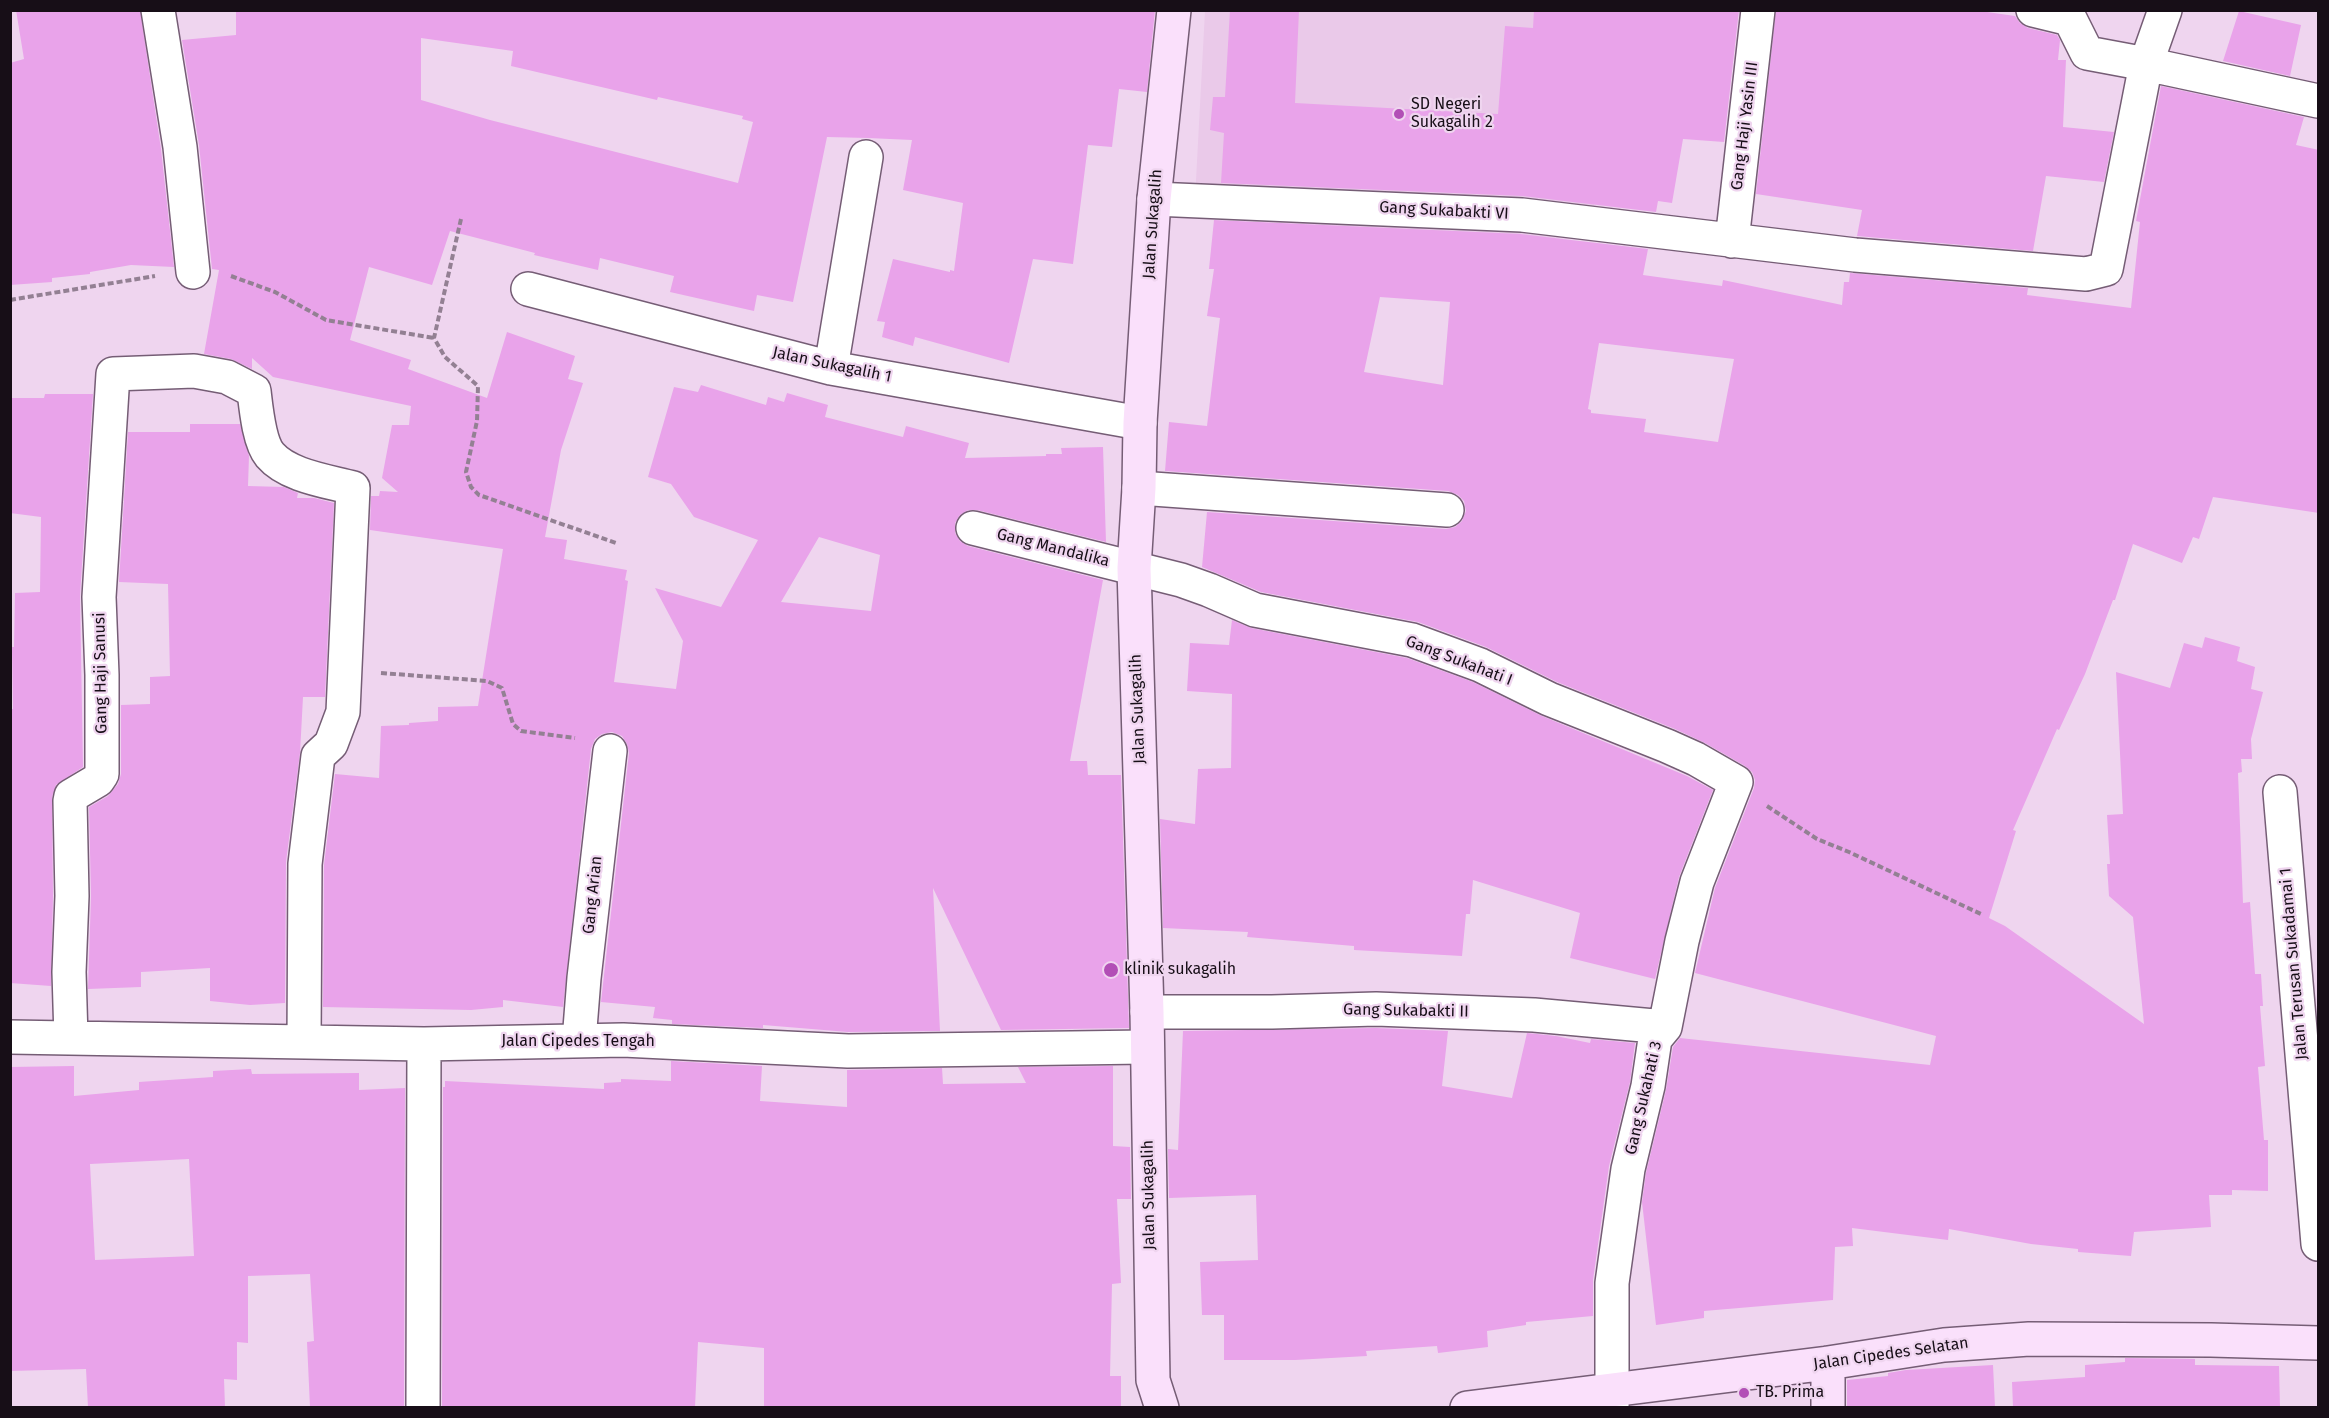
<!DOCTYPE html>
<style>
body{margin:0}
#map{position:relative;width:2329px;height:1418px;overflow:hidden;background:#efd5ef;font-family:"Fira Sans",sans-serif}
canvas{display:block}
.frame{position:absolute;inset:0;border:12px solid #170e17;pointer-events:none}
</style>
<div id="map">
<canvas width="2329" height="1418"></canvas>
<div class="frame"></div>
</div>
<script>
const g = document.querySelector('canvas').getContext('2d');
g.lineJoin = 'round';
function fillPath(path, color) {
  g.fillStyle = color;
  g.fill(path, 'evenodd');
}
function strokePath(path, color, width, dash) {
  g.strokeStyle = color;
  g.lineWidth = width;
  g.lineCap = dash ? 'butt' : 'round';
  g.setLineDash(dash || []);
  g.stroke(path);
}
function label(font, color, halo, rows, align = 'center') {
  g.font = font + ' "Fira Sans",sans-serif';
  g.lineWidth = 4.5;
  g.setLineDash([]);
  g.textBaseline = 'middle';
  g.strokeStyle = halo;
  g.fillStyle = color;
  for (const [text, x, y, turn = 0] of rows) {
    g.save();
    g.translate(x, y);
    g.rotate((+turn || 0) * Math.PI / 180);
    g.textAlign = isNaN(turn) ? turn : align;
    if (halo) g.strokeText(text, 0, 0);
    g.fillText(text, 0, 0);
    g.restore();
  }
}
const built = new Path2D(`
 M 1205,11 L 1604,11 L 1592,240 L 1194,218 Z`);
const building = new Path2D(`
 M 16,10 L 140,10 L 161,149 L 174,267 L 131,265 L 90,272 L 90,274 L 52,278 L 52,282 L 10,285 L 10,63 L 24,59 Z
 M 236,10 L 1155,10 L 1147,92 L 1119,89 L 1112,147 L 1088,145 L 1073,264 L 1033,259 L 1009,363 L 915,337 L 913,346 L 882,337 L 885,322 L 877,321 L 893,259 L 950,272 L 950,270 L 954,271 L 963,203 L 903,190 L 912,140 L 868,138 L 827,137 L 793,302 L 757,295 L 754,311 L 670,292 L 674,276 L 600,258 L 598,270 L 534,255 L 535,253 L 450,231 L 432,285 L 369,267 L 350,340 L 411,360 L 408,369 L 487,398 L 507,332 L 575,356 L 568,379 L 583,383 L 561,450 L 545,537 L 567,540 L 564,559 L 627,570 L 625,580 L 628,581 L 614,682 L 676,689 L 683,641 L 655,588 L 721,607 L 758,540 L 694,517 L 671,484 L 648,477 L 674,387 L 698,392 L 701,385 L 766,405 L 768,397 L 784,402 L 787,393 L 828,405 L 825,417 L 903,437 L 906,426 L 969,443 L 965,458 L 1046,456 L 1046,454 L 1062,454 L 1061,448 L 1103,447 L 1106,542 L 977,510 L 968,510 L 960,515 L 955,523 L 955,533 L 960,541 L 968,546 L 1103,580 L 1070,761 L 1087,761 L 1088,775 L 1121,775 L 1129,1028 L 1001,1030 L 933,888 L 940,1031 L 848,1032 L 763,1025 L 763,1028 L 672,1024 L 672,1020 L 653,1018 L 655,1007 L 601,1002 L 629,753 L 627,744 L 622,736 L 612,732 L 602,734 L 595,739 L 591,749 L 563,1007 L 503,1000 L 503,1007 L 471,1010 L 323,1007 L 324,865 L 335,774 L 379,778 L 381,726 L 409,725 L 409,723 L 438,721 L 438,707 L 478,706 L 503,549 L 370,530 L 371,496 L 379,496 L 380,491 L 398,492 L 382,478 L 392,425 L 409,425 L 411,406 L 273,377 L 252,358 L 252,369 L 231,359 L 204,354 L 219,270 L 212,269 L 199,145 L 182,40 L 236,35 ZM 421,38 L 513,51 L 511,66 L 657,100 L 658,97 L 743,116 L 742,119 L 753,122 L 738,183 L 490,120 L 421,100 ZM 819,537 L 880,555 L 871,611 L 781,602 Z
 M 1230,10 L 1299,10 L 1295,103 L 1498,114 L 1505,26 L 1533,28 L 1534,10 L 1739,10 L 1724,142 L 1683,139 L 1672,203 L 1658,201 L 1656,212 L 1523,196 L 1221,183 L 1224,133 L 1210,130 L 1213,97 L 1225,97 Z
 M 1776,10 L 1973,10 L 2015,16 L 2020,23 L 2028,28 L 2057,35 L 2060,40 L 2058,60 L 2066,60 L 2063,127 L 2114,132 L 2104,182 L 2046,176 L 2033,251 L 1857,236 L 1862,210 L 1756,194 Z
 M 2239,11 L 2301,25 L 2290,76 L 2223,61 Z
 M 2161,86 L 2304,117 L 2296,145 L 2319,150 L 2319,513 L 2213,497 L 2199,539 L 2193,537 L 2182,563 L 2133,544 L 2115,600 L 2113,600 L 2085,674 L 2059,730 L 2057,729 L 2013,830 L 2016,831 L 1989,918 L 2005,926 L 2144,1024 L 2133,917 L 2109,896 L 2107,864 L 2110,864 L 2107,815 L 2123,814 L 2116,672 L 2170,688 L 2184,643 L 2202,648 L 2205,637 L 2240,647 L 2237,661 L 2255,667 L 2251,689 L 2263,692 L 2251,739 L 2252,759 L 2241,759 L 2242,772 L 2238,773 L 2243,903 L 2250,902 L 2255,974 L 2261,974 L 2263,1006 L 2260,1006 L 2265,1066 L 2258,1067 L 2264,1140 L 2268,1140 L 2268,1191 L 2232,1190 L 2232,1195 L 2209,1195 L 2211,1227 L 2134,1232 L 2131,1256 L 2078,1252 L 2078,1249 L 2031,1244 L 1949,1229 L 1948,1240 L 1852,1228 L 1853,1246 L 1835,1247 L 1833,1300 L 1704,1311 L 1704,1318 L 1656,1325 L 1642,1202 L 1646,1173 L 1666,1090 L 1673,1047 L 1680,1038 L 1930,1065 L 1936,1036 L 1695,973 L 1715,888 L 1754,788 L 1755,780 L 1752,772 L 1745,766 L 1705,743 L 1675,729 L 1557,682 L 1486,647 L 1418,622 L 1261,592 L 1202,567 L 1207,512 L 1446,529 L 1455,527 L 1462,521 L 1466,511 L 1464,501 L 1458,495 L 1448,491 L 1165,471 L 1169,422 L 1207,426 L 1220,318 L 1207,316 L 1214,269 L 1209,269 L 1214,220 L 1520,234 L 1648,249 L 1643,275 L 1722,286 L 1723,280 L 1842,305 L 1844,282 L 1849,282 L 1850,273 L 2028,288 L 2027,295 L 2131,308 L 2140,222 L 2136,221 ZM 1380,297 L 1450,302 L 1443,385 L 1364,372 ZM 1599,343 L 1734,359 L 1718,442 L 1644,432 L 1646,419 L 1591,413 L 1591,410 L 1588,409 Z
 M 45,394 L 93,394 L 80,596 L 83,767 L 56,785 L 52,797 L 53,896 L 51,986 L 10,983 L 10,709 L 13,709 L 12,647 L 14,647 L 15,593 L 40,592 L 41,517 L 10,513 L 10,398 L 44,398 Z
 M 190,424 L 240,424 L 249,456 L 248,486 L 284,487 L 298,493 L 297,498 L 314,498 L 334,503 L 325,697 L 303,697 L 300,753 L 286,862 L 285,1003 L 250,1005 L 210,1001 L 210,968 L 141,972 L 141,987 L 88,989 L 91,896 L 89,807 L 108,796 L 118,784 L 121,774 L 121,705 L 150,704 L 150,677 L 170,676 L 168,584 L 119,582 L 128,432 L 190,432 Z
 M 1232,620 L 1251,628 L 1407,658 L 1473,682 L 1542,716 L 1687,776 L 1713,790 L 1679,877 L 1655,979 L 1570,958 L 1580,913 L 1473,880 L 1470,914 L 1466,914 L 1462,956 L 1354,950 L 1354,946 L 1247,937 L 1248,932 L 1163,928 L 1160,819 L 1195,824 L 1198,769 L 1231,768 L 1232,694 L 1187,691 L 1190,643 L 1229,645 Z
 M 1376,1028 L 1448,1031 L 1442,1086 L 1512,1098 L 1527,1033 L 1556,1036 L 1590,1043 L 1591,1039 L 1635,1043 L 1630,1082 L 1609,1166 L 1593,1280 L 1593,1316 L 1526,1322 L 1526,1325 L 1487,1331 L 1488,1347 L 1438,1353 L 1437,1346 L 1366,1351 L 1367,1356 L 1295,1360 L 1224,1360 L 1224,1315 L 1202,1315 L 1200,1262 L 1258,1260 L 1256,1195 L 1169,1198 L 1168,1149 L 1178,1150 L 1183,1031 Z
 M 671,1061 L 762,1066 L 760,1101 L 847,1107 L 847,1070 L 942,1068 L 943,1084 L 1026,1083 L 1018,1067 L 1113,1066 L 1113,1146 L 1130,1147 L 1131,1199 L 1117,1199 L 1121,1283 L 1112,1284 L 1110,1376 L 1121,1376 L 1121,1407 L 764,1407 L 764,1348 L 698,1342 L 695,1407 L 442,1407 L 443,1087 L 445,1087 L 445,1081 L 604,1089 L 604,1083 L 621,1082 L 621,1079 L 671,1081 Z
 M 74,1066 L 74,1096 L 139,1090 L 139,1082 L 213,1077 L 213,1071 L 251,1069 L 252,1074 L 359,1073 L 359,1090 L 405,1088 L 404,1407 L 310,1407 L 307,1342 L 314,1341 L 310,1274 L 248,1276 L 248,1343 L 237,1342 L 237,1380 L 224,1379 L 225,1407 L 88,1407 L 86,1369 L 10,1371 L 10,1067 ZM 189,1159 L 194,1256 L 95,1260 L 90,1164 Z
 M 2125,1358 L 2195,1359 L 2195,1365 L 2279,1366 L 2280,1407 L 2013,1407 L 2012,1382 L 2085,1377 L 2085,1365 L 2125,1362 Z
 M 1993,1365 L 1995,1407 L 1847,1407 L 1847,1380 L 1888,1376 L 1888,1373 L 1906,1370 Z`);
const path = new Path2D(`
 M 461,219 L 434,338 L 445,357 L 478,386 L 477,421 L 466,472 L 471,487 L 479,495 L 616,543
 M 231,276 L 275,292 L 326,320 L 434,338
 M 10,300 L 155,276
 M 381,673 L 487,681 L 502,688 L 513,724 L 521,731 L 575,738
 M 1767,806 L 1817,839 L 1849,852 L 1983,915`);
const street = new Path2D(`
 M 158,10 L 180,147 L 193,272
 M 2033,10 L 2070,19 L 2087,53 L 2146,64 L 2318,101
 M 1154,199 L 1522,215 L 1855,255 L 2086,274 L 2106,269 L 2146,64 L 2165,10
 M 1732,241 L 1758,10
 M 528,289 L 831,368 L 1140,423
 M 831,368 L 866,157
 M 1139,488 L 1447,510
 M 973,528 L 1181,580 L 1209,590 L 1255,610 L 1412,640 L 1480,665 L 1549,699 L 1667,746 L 1696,759 L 1736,782 L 1697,882 L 1682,941 L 1665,1027 L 1655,1039 L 1648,1086 L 1628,1169 L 1612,1283 L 1612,1408
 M 2280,792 L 2318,1244
 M 1147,1012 L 1272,1012 L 1376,1009 L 1534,1015 L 1665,1027
 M 10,1037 L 424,1044 L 623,1040 L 848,1051 L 1146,1047
 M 71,1038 L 69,972 L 72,896 L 70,801 L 71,796 L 98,780 L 102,774 L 102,675 L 99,597 L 113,374 L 194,371 L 227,377 L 254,391 C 256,408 259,442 270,455 C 288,476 327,481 353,488 L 343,712 L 331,744 L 318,756 L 305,864 L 304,1042
 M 579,1041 L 584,978 L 610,751
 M 423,1408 L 424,1044`);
const secondary = new Path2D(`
 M 1162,1408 L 1153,1380 L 1147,1012 L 1134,568 L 1139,488 L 1140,423 L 1154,199 L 1174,10
 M 1467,1408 L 1828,1363 L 1944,1345 L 2029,1339 L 2211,1340 L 2318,1343
 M 1828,1408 L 1828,1363`);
const markers = [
 [1399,114,6,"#b24fb6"],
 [1111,970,8,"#b24fb6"],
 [1744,1393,6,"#b24fb6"]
];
const poiNames = [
 ["SD Negeri",1411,105],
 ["Sukagalih 2",1411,123],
 ["klinik sukagalih",1124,970],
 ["TB. Prima",1756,1393]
];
const streetNames = [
 ["Gang Haji Yasin III",1745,126,-83],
 ["Gang Sukabakti VI",1444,211,3],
 ["Jalan Sukagalih",1153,224,-86],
 ["Jalan Sukagalih 1",832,365,12],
 ["Gang Mandalika",1053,548,14],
 ["Gang Sukahati I",1459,661,21],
 ["Gang Haji Sanusi",101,673,-91],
 ["Jalan Sukagalih",1138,709,-92],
 ["Gang Arian",593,895,-84],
 ["Jalan Terusan Sukadamai 1",2294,964,-95],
 ["Gang Sukabakti II",1406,1011,1],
 ["Jalan Cipedes Tengah",578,1042],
 ["Gang Sukahati 3",1644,1098,-77],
 ["Jalan Sukagalih",1149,1195,-91],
 ["Jalan Cipedes Selatan",1891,1354,-8]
];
fillPath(built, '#eac9e9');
fillPath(building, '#e9a3ea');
strokePath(street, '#755d75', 36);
strokePath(secondary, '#755d75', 36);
strokePath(path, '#938093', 4, [6, 3]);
strokePath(street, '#fff', 33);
strokePath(secondary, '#fae0fb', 33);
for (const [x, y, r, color] of markers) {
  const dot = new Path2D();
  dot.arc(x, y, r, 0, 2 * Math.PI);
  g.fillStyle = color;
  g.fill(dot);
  strokePath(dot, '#efd5ef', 2);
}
label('16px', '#170e17', '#efd5ef', poiNames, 'left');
label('16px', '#170e17', '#efd5ef', streetNames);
</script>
